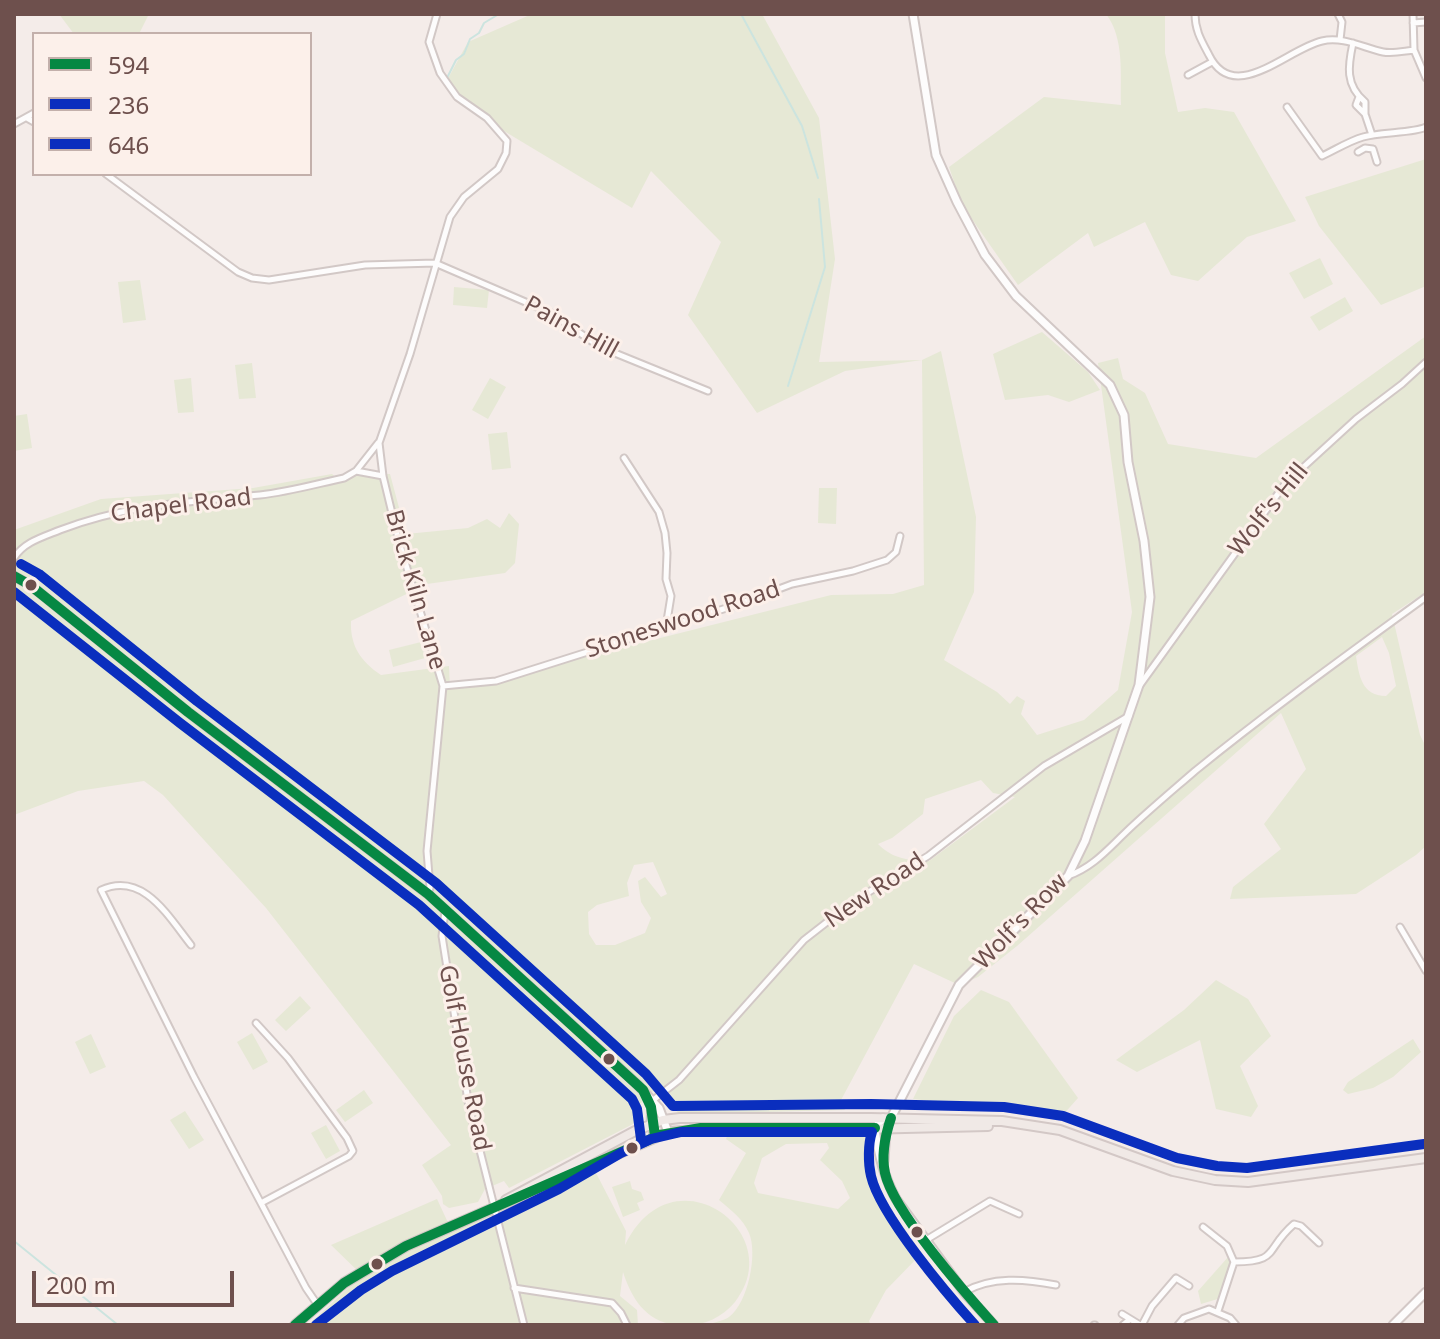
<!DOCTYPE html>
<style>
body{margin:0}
#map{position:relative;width:1440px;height:1339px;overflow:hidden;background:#f4ece9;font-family:"Noto Sans",sans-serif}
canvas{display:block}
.frame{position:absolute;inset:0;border:16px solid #6e504d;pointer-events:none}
.legend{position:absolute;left:32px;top:32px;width:280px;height:144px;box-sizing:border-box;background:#fcf0ea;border:2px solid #c3b0ab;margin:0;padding:10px 14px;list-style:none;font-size:24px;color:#6e504d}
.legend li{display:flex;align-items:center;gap:16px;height:40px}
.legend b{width:40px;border:2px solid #c3b0ab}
.scale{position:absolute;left:32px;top:1271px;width:202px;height:36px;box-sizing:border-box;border:4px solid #6e504d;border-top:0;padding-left:10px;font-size:24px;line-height:28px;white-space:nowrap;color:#6e504d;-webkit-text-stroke:6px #fcf0ea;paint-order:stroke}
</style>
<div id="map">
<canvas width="1440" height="1339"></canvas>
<div class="frame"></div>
<ul class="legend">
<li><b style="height:10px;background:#068843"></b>594</li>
<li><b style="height:10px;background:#0a2ebe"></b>236</li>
<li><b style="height:10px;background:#0a2ebe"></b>646</li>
</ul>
<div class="scale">200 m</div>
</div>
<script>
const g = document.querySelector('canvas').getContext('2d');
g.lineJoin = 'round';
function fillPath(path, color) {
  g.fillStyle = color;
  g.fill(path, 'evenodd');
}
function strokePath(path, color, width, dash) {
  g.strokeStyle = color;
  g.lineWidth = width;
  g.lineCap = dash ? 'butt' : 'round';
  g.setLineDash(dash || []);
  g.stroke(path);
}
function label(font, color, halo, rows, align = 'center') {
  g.font = font + ' "Noto Sans",sans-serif';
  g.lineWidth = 6;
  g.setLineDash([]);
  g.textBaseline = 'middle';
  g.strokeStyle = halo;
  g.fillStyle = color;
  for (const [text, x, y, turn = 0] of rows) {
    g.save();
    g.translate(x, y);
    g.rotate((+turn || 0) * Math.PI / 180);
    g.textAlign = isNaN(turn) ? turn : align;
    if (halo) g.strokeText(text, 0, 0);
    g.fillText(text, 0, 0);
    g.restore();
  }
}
const green = new Path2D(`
 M 59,14 L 146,14 L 148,16 L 139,34 L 74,34 Z
 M 532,14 L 762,14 L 819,118 L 835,259 L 819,362 L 922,360 L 941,351 L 976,517 L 974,592 L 944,660 L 997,692 L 1010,704 L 1017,696 L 1025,701 L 1021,714 L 1037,735 L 1084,720 L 1118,690 L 1132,612 L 1098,363 L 1118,358 L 1123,379 L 1145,393 L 1168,444 L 1256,458 L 1426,336 L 1426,592 L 1392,614 L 1420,735 L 1426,747 L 1426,846 L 1416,855 L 1356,894 L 1230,899 L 1233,887 L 1281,849 L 1264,824 L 1306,769 L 1281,713 L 1017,946 L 978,977 L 959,985 L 914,964 L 841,1100 L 845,1110 L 680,1114 L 653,1091 L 639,1105 L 639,1115 L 633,1124 L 509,1188 L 504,1181 L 485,1189 L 478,1202 L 449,1208 L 443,1204 L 442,1196 L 422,1165 L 451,1145 L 266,908 L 163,795 L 144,781 L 78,791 L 14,815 L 14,530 L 101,499 L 253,488 L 332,474 L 342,483 L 359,474 L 390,474 L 406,534 L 468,528 L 487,519 L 500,528 L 509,513 L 519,524 L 515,563 L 505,573 L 427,584 L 351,621 C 350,645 360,661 381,675 L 449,666 L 450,689 L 503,681 L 565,662 L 831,595 L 893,594 L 924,585 L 922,360 L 845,371 L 757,413 L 688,315 L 721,242 L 651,171 L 632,208 L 494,125 L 446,82 L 468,42 ZM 1382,637 L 1389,653 L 1396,686 L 1386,696 C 1362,696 1359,676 1356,656 ZM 981,780 L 993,793 L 1015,797 L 929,861 C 907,860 893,859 878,844 L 892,838 L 923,814 L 925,799 ZM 653,862 L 667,894 L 661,897 L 645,877 L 638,881 L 641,902 L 651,918 L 645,933 L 615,945 L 596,945 L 589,934 L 588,912 L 597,905 L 629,896 L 627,883 L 634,865 Z
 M 1106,14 L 1165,14 L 1165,53 L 1178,112 L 1205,108 L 1234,112 L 1296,221 L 1247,237 L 1198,281 L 1171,275 L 1145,222 L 1094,247 L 1088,233 L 1018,285 L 962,205 L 949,167 L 1044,97 L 1121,105 C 1120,75 1125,39 1106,14 Z
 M 1426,159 L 1426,286 L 1381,305 L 1319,226 L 1305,197 Z
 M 1320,258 L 1333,284 L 1304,299 L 1289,273 Z
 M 140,280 L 146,320 L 123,323 L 118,282 Z
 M 454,287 L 489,290 L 487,308 L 453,305 Z
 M 1345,297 L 1353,311 L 1319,331 L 1310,317 Z
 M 1042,332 L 1088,372 L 1100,390 L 1069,402 L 1048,395 L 1005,400 L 993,354 Z
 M 252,363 L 256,398 L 239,399 L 235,365 Z
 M 191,378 L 194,412 L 178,413 L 174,380 Z
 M 490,378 L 506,387 L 488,419 L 472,410 Z
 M 27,414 L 32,448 L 14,451 L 14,416 Z
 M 507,432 L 511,468 L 492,470 L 488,434 Z
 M 819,488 L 837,488 L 836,524 L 818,523 Z
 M 421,642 L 425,658 L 393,667 L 389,650 Z
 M 1216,980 L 1248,999 L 1271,1036 L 1240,1066 L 1258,1106 L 1251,1117 L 1216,1109 L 1200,1040 L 1137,1072 L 1116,1060 L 1184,1010 Z
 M 981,990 L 1009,1002 L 1078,1098 L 1062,1116 L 913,1099 L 954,1016 Z
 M 300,996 L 311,1008 L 286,1031 L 275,1020 Z
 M 252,1033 L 268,1062 L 253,1070 L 237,1042 Z
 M 91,1034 L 106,1067 L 90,1074 L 75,1042 Z
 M 1413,1039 L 1421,1052 L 1393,1077 L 1373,1088 L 1348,1094 L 1343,1090 L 1348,1082 Z
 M 364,1090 L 373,1103 L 345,1122 L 336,1110 Z
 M 185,1111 L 204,1140 L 189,1149 L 170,1120 Z
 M 326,1125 L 340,1151 L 326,1159 L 311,1133 Z
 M 728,1134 L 860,1134 L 867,1139 L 874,1186 L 922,1253 L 886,1290 L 869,1321 L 871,1325 L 705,1325 C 712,1323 723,1321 729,1317 C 748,1303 758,1254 749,1233 C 743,1219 731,1210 719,1200 L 746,1153 L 726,1139 ZM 827,1143 L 829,1148 L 820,1160 L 842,1181 L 850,1198 L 838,1209 L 758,1193 L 754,1183 L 762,1158 L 786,1144 Z
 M 595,1171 L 626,1231 L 625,1245 C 673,1147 790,1233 735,1302 C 720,1320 698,1328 675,1325 C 645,1321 631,1297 623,1272 L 620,1296 L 637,1310 L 638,1325 L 308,1325 L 362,1275 L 331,1245 L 437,1199 L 451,1229 L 580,1174 Z
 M 630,1181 L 632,1189 L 641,1192 L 644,1200 L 637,1203 L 640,1210 L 623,1217 L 612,1187 Z
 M 1229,1256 L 1231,1261 L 1221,1298 L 1201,1304 L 1198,1291 Z`);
const stream = new Path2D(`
 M 741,14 L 802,126 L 818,178
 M 447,78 L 456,60 L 464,54 L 470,39 L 479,33 L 484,23 L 499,14
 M 788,386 L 825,267 L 819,199
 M 14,1241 L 118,1325`);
const minor = new Path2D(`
 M 1195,14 C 1195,30 1201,40 1209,55 C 1234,106 1287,49 1322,41 C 1343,36 1364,48 1383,52 C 1393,54 1404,51 1414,50
 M 1338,14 L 1342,22 L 1340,40
 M 1413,14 L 1414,50 L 1426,78
 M 1413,23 L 1426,22
 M 1353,43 C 1348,66 1345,85 1365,102 L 1365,114 L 1372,135
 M 1188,75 L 1212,62
 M 1359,97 L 1356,105 L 1365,114
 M 1287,107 L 1322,156 C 1335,150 1349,141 1363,137 C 1379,132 1415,133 1426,127
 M 27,118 L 34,122
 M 14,124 L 34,113
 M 1358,152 L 1365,148 L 1373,149 L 1377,162
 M 106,174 L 238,272 L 252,278 L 269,280 L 365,265 L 435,263 L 551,313 L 600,347 L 708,391
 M 378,443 L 356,471 L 383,476
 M 624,458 L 659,512 L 665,533 L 667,553 L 666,579 L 671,596 L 666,627
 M 14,558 C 24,542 43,537 60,530 C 128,504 189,502 260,495 C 288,492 316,484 344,478 L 356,471
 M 1140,685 L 1285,484 L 1356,419 L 1402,384 L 1426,362
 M 443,686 L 496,681 L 736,605 L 792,584 L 853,571 L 887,560 L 896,552 L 900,536
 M 1068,876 C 1093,867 1107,850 1126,832 C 1148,811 1172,791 1195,771 C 1270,710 1348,654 1426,597
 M 428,894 L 430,888 L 427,851 L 443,686 L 399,542 L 383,476 L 379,443 L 410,354 L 450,217 L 464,197 L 498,169 L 506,153 L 507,141 L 487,118 L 457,97 L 440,73 L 429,42 L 437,14
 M 445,911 L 442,936 L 469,1107 L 524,1325
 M 1400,927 L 1426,971
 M 191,945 C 168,916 143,871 101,890 L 194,1077 L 306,1288 L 317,1304
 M 256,1023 L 288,1058 L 347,1138 L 353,1151 L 349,1156 L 261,1203
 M 652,1101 L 679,1080 L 804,940 L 854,901 L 928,856 L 1044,766 L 1129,716
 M 1203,1227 L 1227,1246 L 1234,1262
 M 926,1240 L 990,1201 L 1019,1214
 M 514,1288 L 612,1303 L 621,1313 L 627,1325
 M 964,1292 C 992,1276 1025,1279 1056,1285
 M 1218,1311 L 1234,1262 C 1280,1262 1264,1250 1294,1224 L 1301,1226 L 1319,1243
 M 1122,1314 L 1140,1325
 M 1094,1325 L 1095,1325
 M 1123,1325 L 1129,1320
 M 1142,1325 L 1152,1306 L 1176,1278 L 1189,1286
 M 1178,1325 L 1184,1318 L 1209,1309 L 1230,1318 L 1236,1325`);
const tertiary = new Path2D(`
 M 891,1118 L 959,985 L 1068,876 L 1085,841 L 1139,685 L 1150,597 L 1144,541 L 1128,462 L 1124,415 L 1110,385 L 1016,296 L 985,255 L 957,202 L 936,155 L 913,14`);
const secondary = new Path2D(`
 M 14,576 L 30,585 L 188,712 L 428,894 L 637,1084 L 659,1108 L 668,1132
 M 652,1101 L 651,1124 L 655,1136
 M 883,1118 L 875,1128 C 878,1154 884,1177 896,1199 L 964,1292 L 994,1325
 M 884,1161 L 886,1128
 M 1393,1325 L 1426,1292`);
const primary = new Path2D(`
 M 506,1200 L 635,1131 L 663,1120 L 680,1118 L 871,1118 L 1002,1121 L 1060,1130 L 1173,1171 L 1215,1180 L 1248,1182 L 1426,1158
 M 295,1325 L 344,1283 L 406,1246 L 668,1132 L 728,1128 L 864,1129 L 988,1126`);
const bus1 = new Path2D(`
 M 14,576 L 30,585 L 188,712 L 428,894 L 643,1090 L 651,1107 L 655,1136
 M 891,1118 C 885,1136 881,1155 885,1173 C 893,1211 966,1294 994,1325
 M 295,1325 L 344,1283 L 406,1246 L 660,1135 L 701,1128 L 875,1128`);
const bus2 = new Path2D(`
 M 14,592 L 180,723 L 419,905 L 632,1099 L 637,1109 L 641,1139
 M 316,1325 L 361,1290 L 392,1271 L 559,1189 L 621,1153 L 651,1139 L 681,1132 L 872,1132 C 868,1144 868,1163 871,1176 C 880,1215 947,1294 975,1325`);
const bus3 = new Path2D(`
 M 21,564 L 39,574 L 197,701 L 436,883 L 646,1074 L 673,1106 L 871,1104 L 1004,1107 L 1063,1116 L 1177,1158 L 1217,1166 L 1247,1168 L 1424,1144`);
const markers = [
 [31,585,7,"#6e504d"],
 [609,1059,7,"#6e504d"],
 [632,1148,7,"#6e504d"],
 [917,1232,7,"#6e504d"],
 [377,1264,7,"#6e504d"]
];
const streetNames = [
 ["Pains Hill",571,328,29],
 ["Chapel Road",181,506,-7],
 ["Wolf's Hill",1269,510,-51],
 ["Brick Kiln Lane",415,590,74],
 ["Stoneswood Road",683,620,-18],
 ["New Road",875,891,-34],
 ["Wolf's Row",1021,922,-46],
 ["Golf House Road",464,1058,79]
];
fillPath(green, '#e6e8d5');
strokePath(stream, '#cce4df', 2);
strokePath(minor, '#d2c8c6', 9);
strokePath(tertiary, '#d2c8c6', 11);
strokePath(secondary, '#d3c8c6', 11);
strokePath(primary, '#d3c8c6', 12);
strokePath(minor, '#fdfcfc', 5);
strokePath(tertiary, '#fdfcfc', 7);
strokePath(secondary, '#fdfcfc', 7);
strokePath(primary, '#f0e9e6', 8);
strokePath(bus1, '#068843', 10);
strokePath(bus2, '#0a2ebe', 10);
strokePath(bus3, '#0a2ebe', 10);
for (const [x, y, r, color] of markers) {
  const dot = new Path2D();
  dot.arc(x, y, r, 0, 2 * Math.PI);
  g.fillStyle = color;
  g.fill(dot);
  strokePath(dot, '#fcf0ea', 3);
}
label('24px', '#6e504d', '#fcf0ea', streetNames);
</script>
